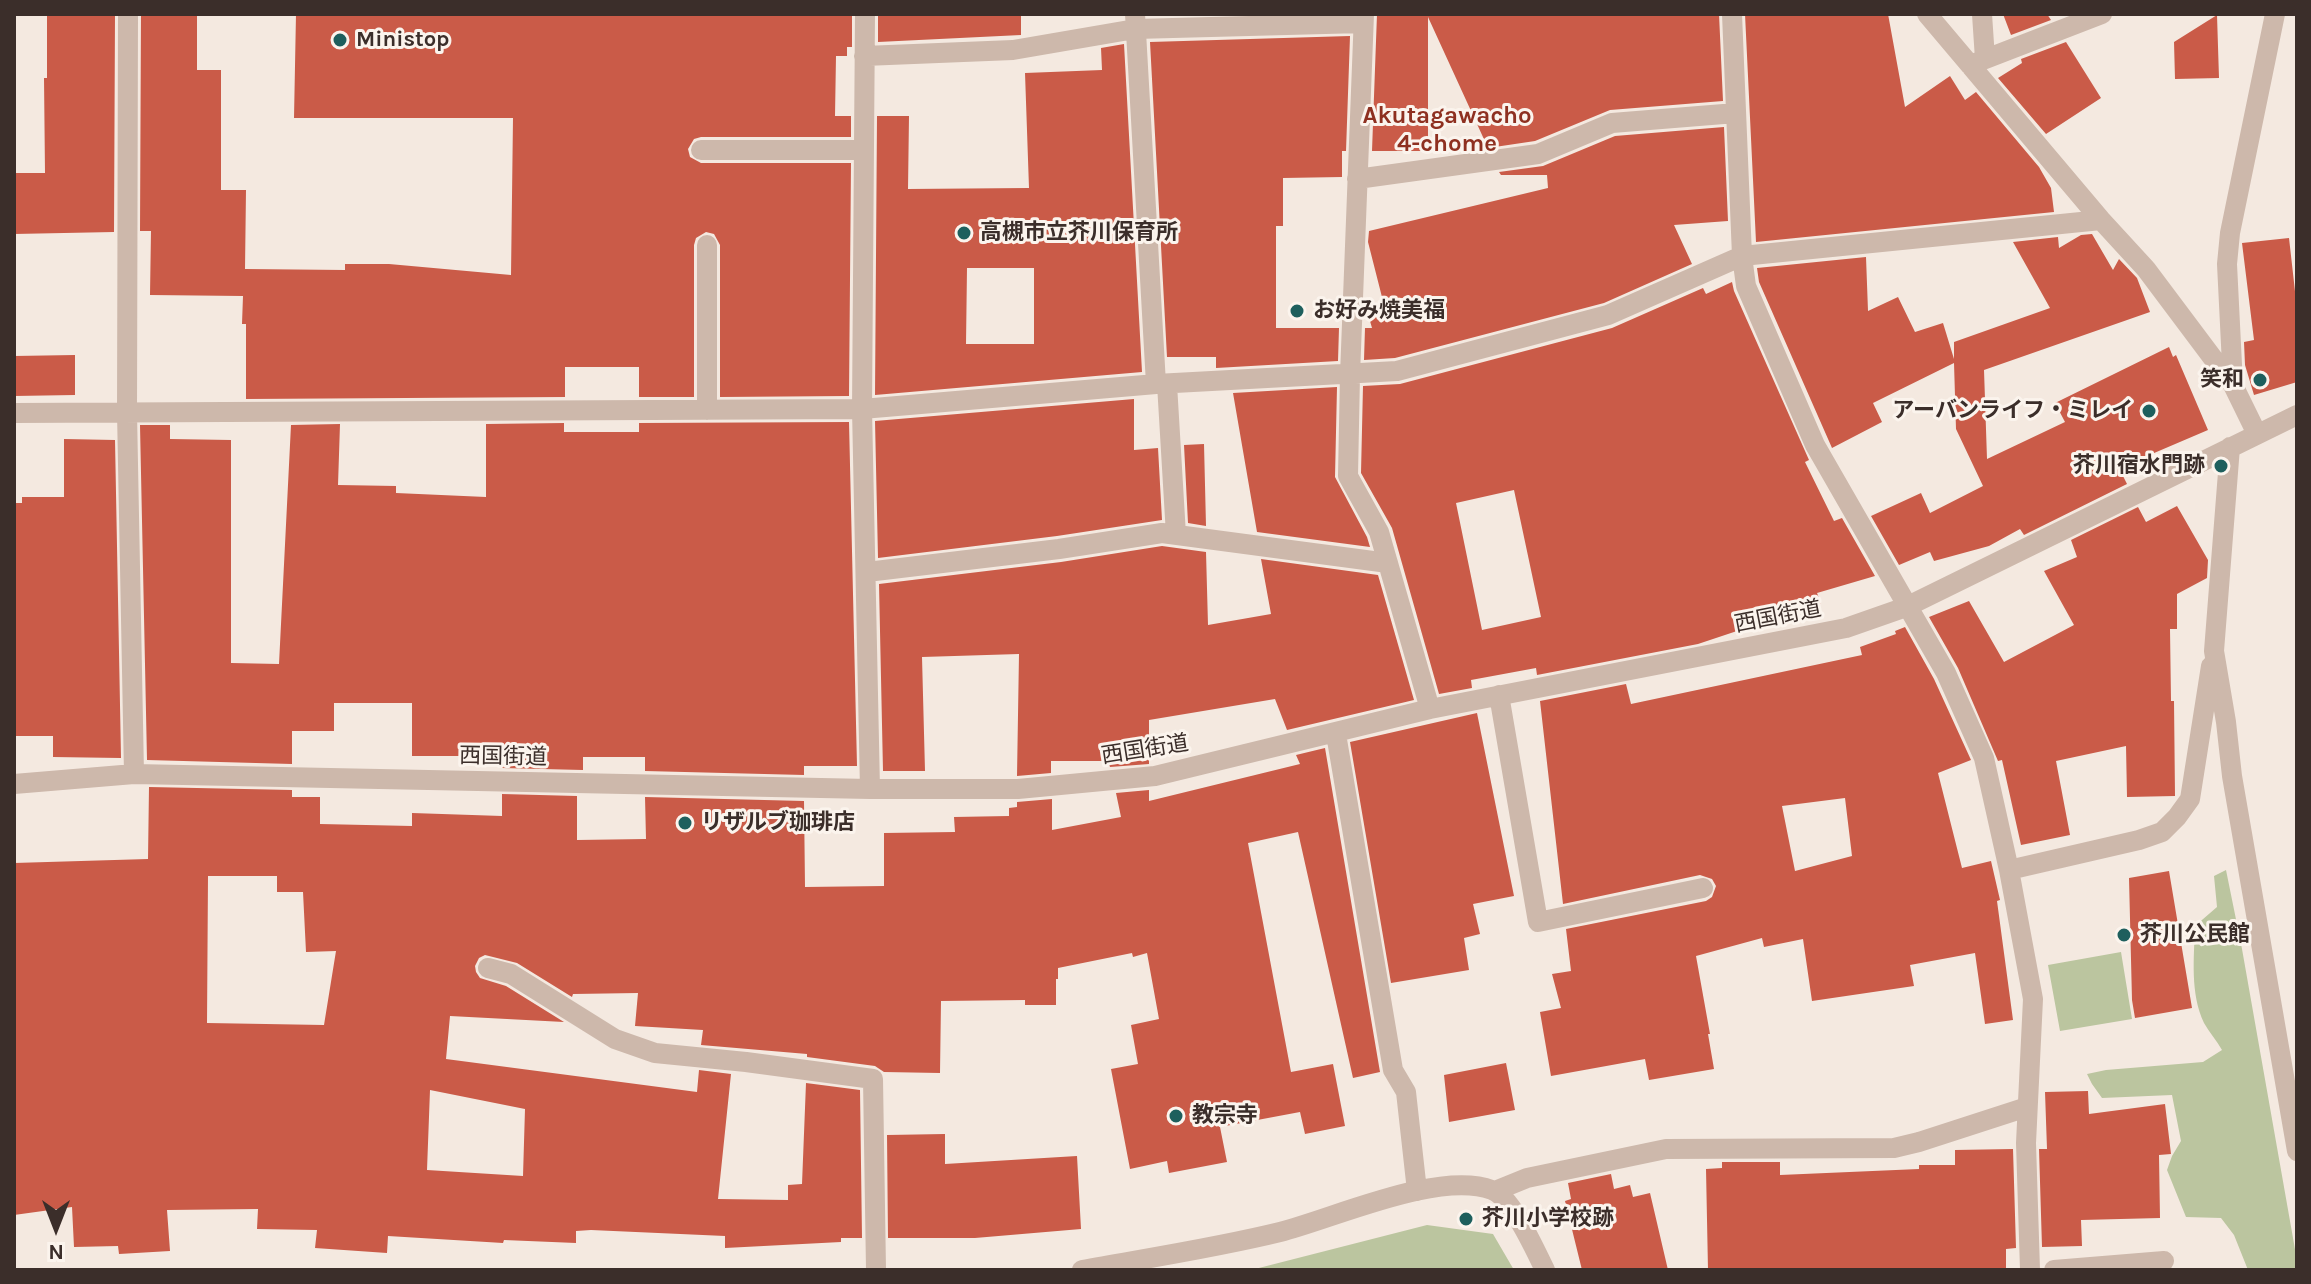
<!DOCTYPE html>
<meta charset="utf-8">
<style>
body{margin:0}
#map{position:relative;width:2311px;height:1284px;overflow:hidden;background:#f4e9e0;font-family:Karla,sans-serif}
canvas{display:block}
.frame{position:absolute;inset:0;border:16px solid #3b2e2a;pointer-events:none}
.north{position:absolute;left:16px;top:1188px;width:80px;height:80px;-webkit-text-stroke:6px #fbf4ed;paint-order:stroke;rotate:180deg;font-size:22px;font-weight:700;line-height:32px;text-align:center;color:#3b2e2a}
.north::after{content:'';display:block;margin:auto;width:28px;height:36px;background:#3b2e2a;clip-path:polygon(50% 0,100% 100%,50% 72%,0 100%)}
</style>
<div id="map">
<canvas width="2311" height="1284"></canvas>
<div class="frame"></div>
<div class="north">N</div>
</div>
<script>
const g = document.querySelector('canvas').getContext('2d');
g.lineJoin = 'round';
function fillPath(path, color) {
  g.fillStyle = color;
  g.fill(path, 'evenodd');
}
function strokePath(path, color, width, dash) {
  g.strokeStyle = color;
  g.lineWidth = width;
  g.lineCap = dash ? 'butt' : 'round';
  g.setLineDash(dash || []);
  g.stroke(path);
}
function label(font, color, halo, rows, align = 'center') {
  g.font = font + ' Karla,"Noto Sans JP",sans-serif';
  g.lineWidth = 6;
  g.setLineDash([]);
  g.textBaseline = 'middle';
  g.strokeStyle = halo;
  g.fillStyle = color;
  for (const [text, x, y, turn = 0] of rows) {
    g.save();
    g.translate(x, y);
    g.rotate((+turn || 0) * Math.PI / 180);
    g.textAlign = isNaN(turn) ? turn : align;
    if (halo) g.strokeText(text, 0, 0);
    g.fillText(text, 0, 0);
    g.restore();
  }
}
const green = new Path2D(`
 M 2226,870 L 2242,949 L 2296,1255 L 2296,1270 L 2248,1270 L 2234,1235 L 2221,1218 L 2186,1217 L 2167,1170 L 2172,1156 L 2181,1141 L 2172,1095 L 2102,1098 L 2092,1084 L 2087,1074 L 2106,1070 L 2203,1062 L 2222,1050 C 2217,1041 2209,1032 2204,1023 C 2190,993 2194,958 2195,926 L 2217,907 L 2214,876 Z
 M 2121,952 L 2132,1019 L 2060,1031 L 2048,965 Z
 M 1427,1225 L 1493,1234 L 1514,1270 L 1251,1270 Z`);
const building = new Path2D(`
 M 47,14 L 115,14 L 114,232 L 14,234 L 14,173 L 45,173 L 44,78 L 47,78 Z
 M 141,14 L 197,14 L 197,70 L 221,70 L 221,190 L 246,190 L 245,269 L 345,270 L 345,264 L 389,264 L 511,275 L 513,118 L 294,118 L 296,14 L 852,14 L 852,47 L 847,47 L 847,56 L 836,56 L 835,116 L 851,116 L 851,137 L 701,137 L 694,139 L 688,149 L 690,157 L 701,163 L 851,163 L 849,396 L 720,397 L 720,245 L 714,234 L 706,232 L 696,238 L 694,245 L 694,397 L 639,397 L 639,367 L 565,367 L 565,397 L 246,399 L 246,324 L 242,324 L 243,296 L 150,295 L 151,231 L 140,231 Z
 M 878,14 L 1021,14 L 1021,35 L 878,42 Z
 M 1377,14 L 1719,14 L 1723,101 L 1610,110 L 1535,141 L 1488,148 L 1428,17 L 1428,151 L 1372,151 Z
 M 1745,14 L 1888,14 L 1905,107 L 1950,76 L 1965,100 L 1976,92 L 2039,167 L 2051,188 L 2054,212 L 1756,242 Z
 M 2003,14 L 2047,14 L 2051,20 L 2011,35 Z
 M 2217,15 L 2219,78 L 2175,79 L 2174,42 Z
 M 1350,36 L 1346,151 L 1342,151 L 1342,177 L 1283,178 L 1283,226 L 1276,226 L 1276,328 L 1339,328 L 1338,361 L 1216,368 L 1216,357 L 1167,357 L 1150,42 Z
 M 2066,42 L 2101,98 L 2046,134 L 1998,78 L 2022,63 L 2021,59 Z
 M 1124,44 L 1142,372 L 875,395 L 877,116 L 909,116 L 908,189 L 1029,188 L 1025,73 L 1102,70 L 1101,48 ZM 967,268 L 1034,268 L 1034,344 L 966,344 Z
 M 1724,127 L 1728,221 L 1674,225 L 1692,264 L 1604,303 L 1395,358 L 1364,360 L 1365,328 L 1372,328 L 1366,307 L 1383,301 L 1368,242 L 1369,231 L 1548,188 L 1547,175 L 1501,175 L 1499,172 L 1543,166 L 1615,136 Z
 M 2092,234 L 2113,270 L 2119,259 L 2137,278 L 2150,312 L 1984,370 L 1987,459 L 2065,422 L 2055,403 L 2169,347 L 2173,357 L 2176,355 L 2208,430 L 2119,468 L 2127,484 L 2024,535 L 2020,529 L 1989,546 L 1934,561 L 1930,552 L 1899,565 L 1871,516 L 1921,493 L 1930,513 L 1983,486 L 1956,429 L 1954,363 L 1873,403 L 1882,422 L 1832,448 L 1759,282 L 1757,268 L 1866,257 L 1868,311 L 1898,297 L 1915,332 L 1943,323 L 1954,359 L 1954,342 L 2050,308 L 2013,242 L 2058,237 L 2059,248 L 2081,235 Z
 M 2289,238 L 2297,309 L 2297,382 L 2254,395 L 2245,365 L 2244,342 L 2254,340 L 2242,243 Z
 M 1732,282 L 1734,291 L 1809,460 L 1805,462 L 1834,521 L 1842,518 L 1875,576 L 1817,593 L 1821,603 L 1698,644 L 1537,675 L 1536,668 L 1471,680 L 1472,688 L 1439,694 L 1392,528 L 1361,473 L 1363,386 L 1400,384 L 1612,328 L 1703,288 L 1706,294 ZM 1514,490 L 1541,617 L 1482,630 L 1456,503 Z
 M 75,355 L 75,395 L 14,396 L 14,356 Z
 M 1337,387 L 1335,477 L 1367,537 L 1370,547 L 1257,532 L 1233,393 Z
 M 1134,399 L 1134,450 L 1158,448 L 1162,520 L 1057,536 L 878,558 L 875,421 Z
 M 849,422 L 857,766 L 804,766 L 804,775 L 645,771 L 645,757 L 583,757 L 583,770 L 502,768 L 502,756 L 412,756 L 412,703 L 334,703 L 334,731 L 292,731 L 292,764 L 147,760 L 140,425 L 170,425 L 170,439 L 231,440 L 231,663 L 279,664 L 291,425 L 340,424 L 338,485 L 396,486 L 396,493 L 486,497 L 486,424 L 564,423 L 564,432 L 639,432 L 639,423 Z
 M 64,439 L 115,440 L 121,758 L 53,757 L 53,736 L 14,736 L 14,503 L 22,503 L 22,497 L 64,497 Z
 M 1204,444 L 1206,526 L 1188,523 L 1184,445 Z
 M 2177,506 L 2208,560 L 2207,578 L 2177,594 L 2177,629 L 2170,629 L 2171,701 L 2174,701 L 2175,796 L 2127,797 L 2126,746 L 2056,761 L 2070,835 L 2021,845 L 2002,760 L 1998,761 L 1958,668 L 1929,617 L 1969,601 L 2004,662 L 2074,625 L 2044,571 L 2077,557 L 2071,540 L 2138,507 L 2146,522 Z
 M 1162,546 L 1206,552 L 1208,625 L 1271,614 L 1261,559 L 1378,575 L 1414,700 L 1287,730 L 1275,699 L 1149,720 L 1149,764 L 1110,767 L 1108,761 L 1051,761 L 1051,773 L 1017,776 L 1019,654 L 922,657 L 925,771 L 883,771 L 879,584 L 1061,562 Z
 M 1905,627 L 1934,679 L 1971,760 L 1938,773 L 1962,868 L 1991,861 L 2000,900 L 1997,901 L 2013,1020 L 1985,1024 L 1975,953 L 1910,965 L 1914,986 L 1812,1001 L 1803,939 L 1764,947 L 1762,938 L 1696,956 L 1710,1034 L 1708,1034 L 1714,1069 L 1649,1080 L 1645,1059 L 1551,1076 L 1540,1012 L 1561,1008 L 1552,974 L 1571,971 L 1566,929 L 1706,901 L 1712,897 L 1716,886 L 1712,879 L 1700,875 L 1563,904 L 1540,701 L 1626,684 L 1631,704 L 1862,655 L 1860,647 L 1896,634 L 1895,631 ZM 1845,798 L 1852,856 L 1795,871 L 1782,806 Z
 M 1477,713 L 1514,896 L 1473,904 L 1480,934 L 1464,938 L 1469,970 L 1391,983 L 1350,742 Z
 M 1325,748 L 1380,1072 L 1353,1078 L 1298,832 L 1248,843 L 1291,1072 L 1333,1064 L 1345,1126 L 1305,1134 L 1300,1112 L 1220,1127 L 1227,1162 L 1169,1173 L 1167,1161 L 1130,1169 L 1111,1069 L 1138,1064 L 1131,1025 L 1159,1019 L 1147,953 L 1133,957 L 1132,953 L 1058,968 L 1058,979 L 1056,979 L 1056,1005 L 1025,1005 L 1025,1000 L 941,1001 L 940,1073 L 884,1072 L 875,1066 L 807,1057 L 807,1054 L 701,1045 L 703,1030 L 635,1026 L 638,993 L 573,994 L 572,997 L 517,963 L 485,955 L 479,958 L 475,966 L 476,972 L 480,978 L 506,986 L 564,1022 L 450,1016 L 446,1059 L 697,1092 L 699,1070 L 731,1074 L 718,1199 L 788,1200 L 788,1185 L 802,1184 L 806,1083 L 860,1090 L 862,1238 L 841,1238 L 841,1242 L 725,1248 L 725,1236 L 591,1230 L 576,1231 L 576,1243 L 504,1240 L 503,1243 L 388,1236 L 387,1253 L 315,1248 L 317,1230 L 257,1229 L 258,1209 L 167,1210 L 170,1251 L 119,1254 L 118,1246 L 74,1247 L 72,1207 L 14,1215 L 14,863 L 148,859 L 149,787 L 292,790 L 292,797 L 320,797 L 320,824 L 412,826 L 412,813 L 502,816 L 502,794 L 577,796 L 577,840 L 646,839 L 645,797 L 804,801 L 805,887 L 884,886 L 884,833 L 955,832 L 954,817 L 1009,816 L 1009,808 L 1017,807 L 1017,802 L 1052,799 L 1052,830 L 1121,817 L 1116,793 L 1149,790 L 1149,801 L 1300,764 L 1296,755 ZM 208,876 L 277,876 L 277,892 L 303,892 L 306,952 L 336,951 L 324,1025 L 207,1023 ZM 430,1090 L 525,1109 L 523,1176 L 427,1170 Z
 M 2169,871 L 2192,1008 L 2135,1018 L 2132,1000 L 2129,878 Z
 M 1506,1063 L 1515,1110 L 1449,1122 L 1444,1075 Z
 M 2088,1091 L 2089,1114 L 2165,1104 L 2171,1154 L 2159,1155 L 2160,1218 L 2081,1220 L 2082,1246 L 2042,1247 L 2039,1149 L 2047,1149 L 2045,1092 Z
 M 945,1134 L 945,1164 L 1077,1156 L 1081,1229 L 975,1238 L 888,1238 L 887,1135 Z
 M 2013,1149 L 2016,1248 L 2006,1249 L 2006,1270 L 1708,1270 L 1706,1169 L 1722,1168 L 1722,1162 L 1780,1162 L 1780,1175 L 1919,1169 L 1919,1165 L 1955,1165 L 1955,1150 Z
 M 1611,1174 L 1614,1189 L 1630,1185 L 1633,1197 L 1650,1193 L 1668,1270 L 1582,1270 L 1565,1201 L 1571,1199 L 1568,1183 Z`);
const street = new Path2D(`
 M 128,14 L 127,412 L 134,774
 M 865,14 L 862,409 L 870,789
 M 1135,14 L 1156,384
 M 1364,14 L 1350,375 L 1348,476 L 1379,532 L 1430,709
 M 1732,14 L 1742,256 L 1746,286 L 1815,445 L 1946,673 L 1984,758 L 2009,870 L 2033,999 L 2026,1143 L 2030,1270
 M 1927,14 L 2101,220 L 2146,269 L 2233,385
 M 1982,14 L 1985,59
 M 864,56 L 1013,50 L 1135,29 L 1363,23
 M 1970,65 L 2102,14
 M 701,150 L 863,150
 M 1357,179 L 1538,154 L 1612,123 L 1736,113
 M 707,245 L 707,410
 M 1167,384 L 1176,535
 M 14,413 L 862,409 L 1156,384 L 1397,371 L 1608,315 L 1742,256 L 2101,220
 M 2257,434 L 2233,385 L 2227,264 L 2230,233 L 2275,14
 M 2230,447 L 2214,651 L 2226,722 L 2232,776 L 2297,1151
 M 867,572 L 1059,549 L 1162,533 L 1388,563
 M 1499,695 L 1538,922 L 1703,888
 M 1336,734 L 1393,1070 L 1406,1092 L 1417,1191
 M 14,784 L 134,774 L 870,789 L 1018,789 L 1155,776 L 1430,709 L 1846,628 L 1906,607 L 2297,415
 M 2009,870 L 2139,840 L 2162,832 L 2177,817 L 2190,799 L 2211,666
 M 488,968 L 511,974 L 615,1039 L 655,1053 L 746,1062 L 873,1079 L 876,1270
 M 1495,1191 L 1527,1178 L 1666,1149 L 1894,1148 L 1919,1142 L 2027,1107
 M 1082,1270 C 1148,1258 1215,1248 1280,1232 C 1335,1218 1439,1170 1492,1190 C 1512,1197 1535,1250 1545,1270
 M 2054,1270 L 2164,1261`);
const markers = [
 [340,40,8,"#1e5f5d"],
 [964,233,8,"#1e5f5d"],
 [1297,311,8,"#1e5f5d"],
 [2260,380,8,"#1e5f5d"],
 [2149,411,8,"#1e5f5d"],
 [2221,466,8,"#1e5f5d"],
 [685,823,8,"#1e5f5d"],
 [2124,935,8,"#1e5f5d"],
 [1176,1116,8,"#1e5f5d"],
 [1466,1219,8,"#1e5f5d"]
];
const poiNames = [
 ["Ministop",356,40],
 ["高槻市立芥川保育所",980,233],
 ["お好み焼美福",1313,311],
 ["笑和",2244,380,"right"],
 ["アーバンライフ・ミレイ",2133,411,"right"],
 ["芥川宿水門跡",2205,466,"right"],
 ["リザルブ珈琲店",701,823],
 ["芥川公民館",2140,935],
 ["教宗寺",1192,1116],
 ["芥川小学校跡",1482,1219]
];
const streetNames = [
 ["西国街道",1778,617,-11],
 ["西国街道",1145,750,-9],
 ["西国街道",503,757,1]
];
const neighbourhoodNames = [
 ["Akutagawacho",1447,116],
 ["4-chome",1447,144]
];
fillPath(green, '#bbc59f');
fillPath(building, '#ca5b48');
strokePath(street, '#cdb8ab', 20);
for (const [x, y, r, color] of markers) {
  const dot = new Path2D();
  dot.arc(x, y, r, 0, 2 * Math.PI);
  g.fillStyle = color;
  g.fill(dot);
  strokePath(dot, '#fbf4ed', 3);
}
label('bold 22px', '#3b2e2a', '#fbf4ed', poiNames, 'left');
label('22px', '#3b2e2a', '#fbf4ed', streetNames);
label('bold 24px', '#8e3020', '#fbf4ed', neighbourhoodNames);
</script>
